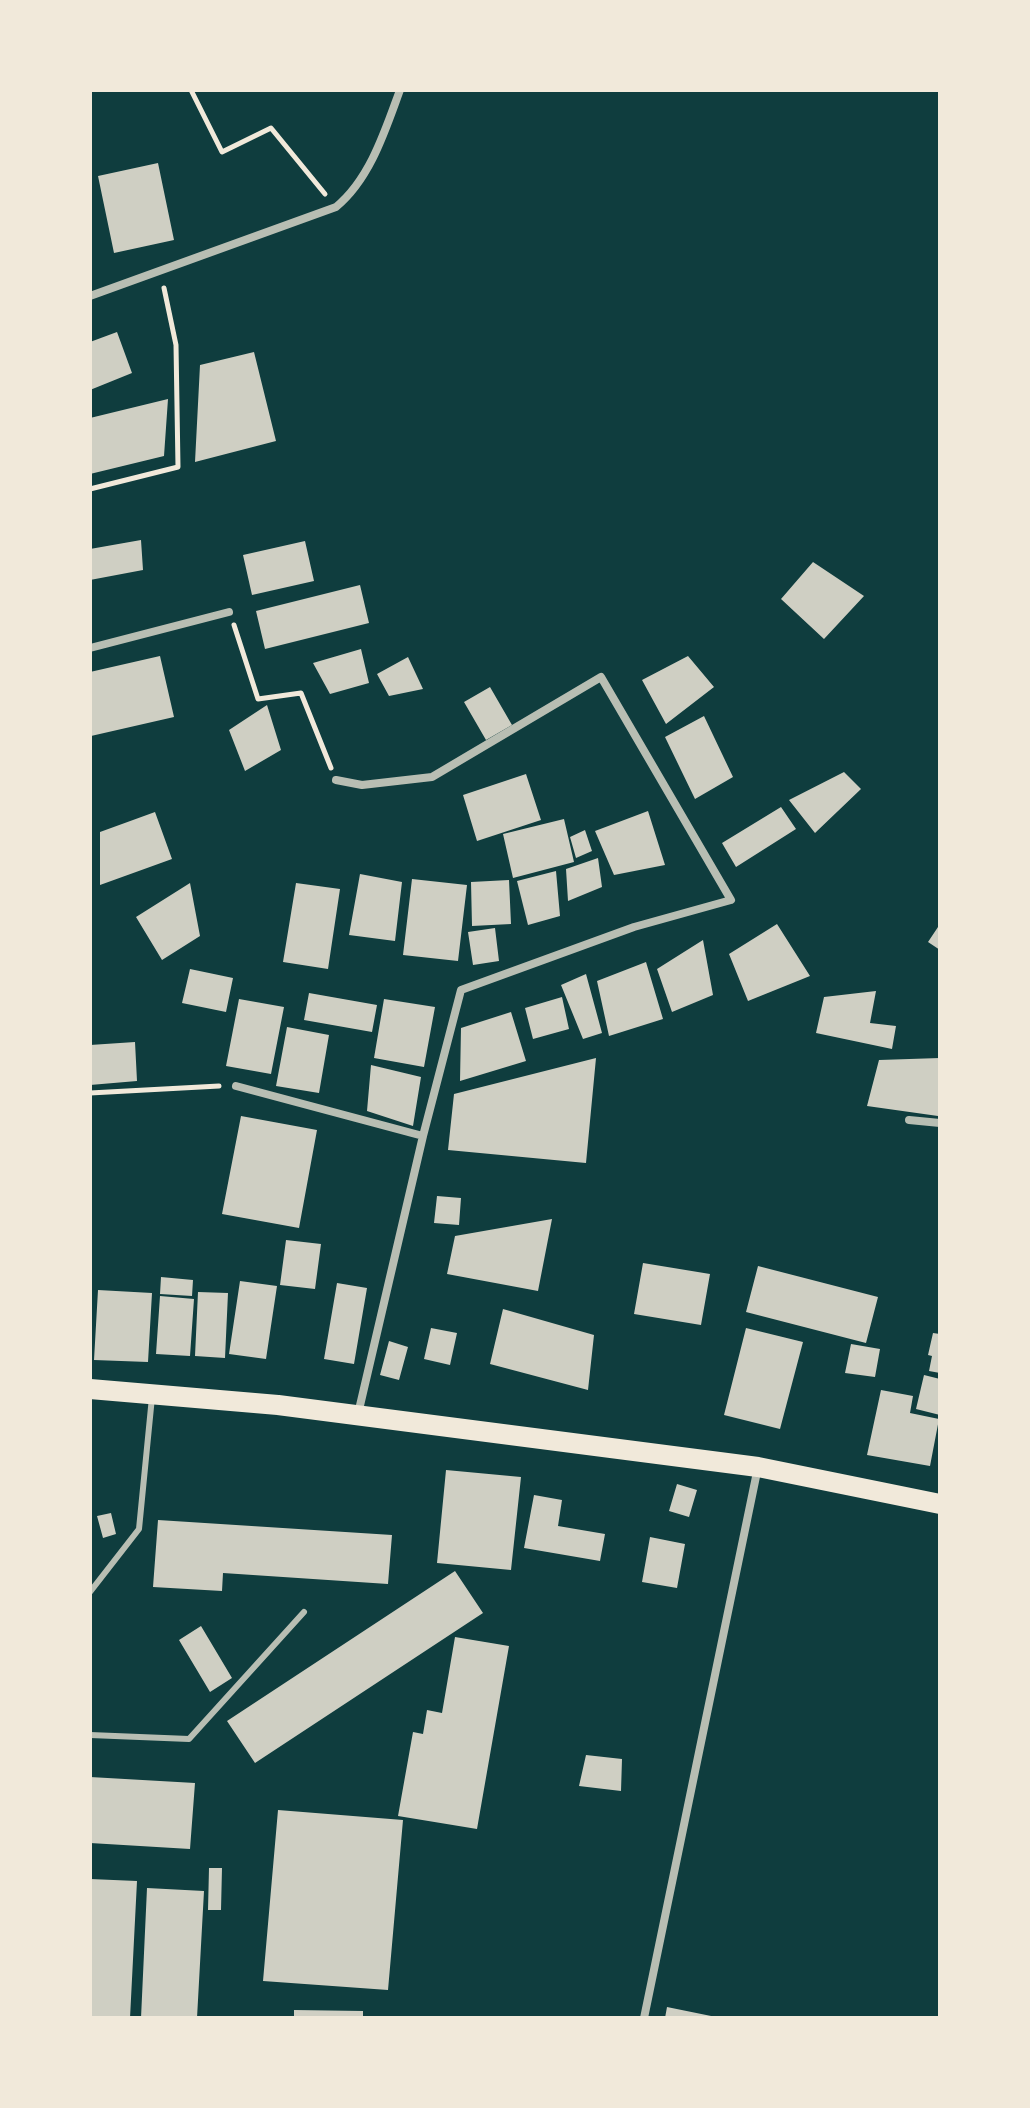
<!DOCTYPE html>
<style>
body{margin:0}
#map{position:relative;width:1030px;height:2108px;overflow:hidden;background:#0f3d3e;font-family:"Asap Condensed",sans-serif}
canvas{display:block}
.frame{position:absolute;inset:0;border:92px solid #f1e9da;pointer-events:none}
</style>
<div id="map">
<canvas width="1030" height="2108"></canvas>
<div class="frame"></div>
</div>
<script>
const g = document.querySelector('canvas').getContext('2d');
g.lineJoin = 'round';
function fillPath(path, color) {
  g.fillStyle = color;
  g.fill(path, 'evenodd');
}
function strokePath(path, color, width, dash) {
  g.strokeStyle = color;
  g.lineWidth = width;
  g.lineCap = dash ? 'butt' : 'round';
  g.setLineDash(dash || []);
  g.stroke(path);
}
const building = new Path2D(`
 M 158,163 L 174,240 L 114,253 L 98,176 Z
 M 117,332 L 132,373 L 90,390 L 90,342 Z
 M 254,352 L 276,441 L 195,462 L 200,365 Z
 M 168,399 L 164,456 L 90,474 L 90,418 Z
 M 141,540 L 143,570 L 90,580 L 90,549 Z
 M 305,541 L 314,581 L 252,595 L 243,555 Z
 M 813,562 L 864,596 L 824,639 L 781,599 Z
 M 360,585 L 369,623 L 265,649 L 256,611 Z
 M 361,649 L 369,683 L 330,694 L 313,663 Z
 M 160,656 L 174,717 L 91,736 L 90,672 Z
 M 688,656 L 714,687 L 666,724 L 642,680 Z
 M 408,657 L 423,689 L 389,696 L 377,674 Z
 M 490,687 L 512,725 L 486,740 L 464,702 Z
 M 267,705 L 281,750 L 245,771 L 229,730 Z
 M 704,716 L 733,777 L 695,799 L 665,737 Z
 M 844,772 L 861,789 L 815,833 L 789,800 Z
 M 526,774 L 541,820 L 477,841 L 463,795 Z
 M 781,807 L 796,829 L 736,867 L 722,843 Z
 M 648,811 L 665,865 L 614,875 L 595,831 Z
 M 155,812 L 172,859 L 100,885 L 100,832 Z
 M 564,819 L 574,862 L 513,878 L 503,834 Z
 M 585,830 L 592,851 L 576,858 L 570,837 Z
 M 598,858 L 602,887 L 568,901 L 566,869 Z
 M 556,871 L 560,916 L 528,925 L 517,881 Z
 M 360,874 L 402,882 L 395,941 L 349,935 Z
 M 412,879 L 467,885 L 458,961 L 403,955 Z
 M 509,880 L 511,924 L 472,926 L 471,882 Z
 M 190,883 L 200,936 L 162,960 L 136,917 Z
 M 296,883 L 340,889 L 328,969 L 283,962 Z
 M 777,924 L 810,976 L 748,1001 L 729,954 Z
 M 940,924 L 940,950 L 928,942 Z
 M 495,928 L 499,961 L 473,965 L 468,932 Z
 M 703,940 L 713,995 L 672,1012 L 657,969 Z
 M 646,962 L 663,1019 L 609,1036 L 597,981 Z
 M 190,969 L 233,978 L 226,1012 L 182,1003 Z
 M 586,974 L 602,1033 L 583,1039 L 561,985 Z
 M 876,991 L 870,1023 L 896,1026 L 892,1049 L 816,1033 L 824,997 Z
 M 309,993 L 377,1005 L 372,1032 L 304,1020 Z
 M 562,997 L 569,1029 L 533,1039 L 525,1008 Z
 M 239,999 L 284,1007 L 271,1074 L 226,1066 Z
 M 384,999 L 435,1007 L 424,1067 L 374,1058 Z
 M 511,1012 L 526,1061 L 460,1081 L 461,1028 Z
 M 287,1027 L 329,1035 L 319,1093 L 276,1086 Z
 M 135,1042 L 137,1081 L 90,1085 L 90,1045 Z
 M 596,1058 L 586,1163 L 448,1150 L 454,1094 Z
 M 940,1058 L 938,1116 L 867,1106 L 879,1060 Z
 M 371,1065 L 421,1077 L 413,1126 L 367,1111 Z
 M 241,1116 L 317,1130 L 299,1228 L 222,1214 Z
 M 437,1196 L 461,1198 L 459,1225 L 434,1223 Z
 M 552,1219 L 538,1291 L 447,1274 L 455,1236 Z
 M 286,1240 L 321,1244 L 315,1289 L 280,1285 Z
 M 643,1263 L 710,1274 L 701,1325 L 634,1314 Z
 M 758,1266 L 878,1297 L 866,1343 L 746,1312 Z
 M 161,1277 L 193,1280 L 192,1296 L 160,1294 Z
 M 240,1281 L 277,1286 L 266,1359 L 229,1354 Z
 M 337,1283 L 367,1288 L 354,1364 L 324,1359 Z
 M 98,1290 L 152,1293 L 148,1362 L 94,1360 Z
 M 198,1292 L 228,1293 L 225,1358 L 195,1356 Z
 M 160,1296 L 194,1299 L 190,1356 L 156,1354 Z
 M 503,1309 L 594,1335 L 588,1390 L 490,1364 Z
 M 431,1328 L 457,1333 L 450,1365 L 424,1359 Z
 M 746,1328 L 803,1342 L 780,1429 L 724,1415 Z
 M 933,1333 L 940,1334 L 940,1373 L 929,1371 L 932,1356 L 928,1355 Z
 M 389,1341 L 408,1347 L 399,1380 L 380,1375 Z
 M 851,1344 L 880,1349 L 875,1377 L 845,1373 Z
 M 924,1375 L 940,1379 L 940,1415 L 916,1409 Z
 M 881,1390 L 913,1396 L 910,1413 L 939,1419 L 930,1466 L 867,1455 Z
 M 446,1470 L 521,1477 L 511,1570 L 437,1563 Z
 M 677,1484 L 697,1490 L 689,1517 L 669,1511 Z
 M 534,1495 L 562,1500 L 558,1526 L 605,1534 L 600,1561 L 524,1548 Z
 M 111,1513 L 116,1534 L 103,1538 L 97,1516 Z
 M 158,1520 L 392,1535 L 388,1584 L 223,1573 L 222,1591 L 153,1587 Z
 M 650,1537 L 685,1544 L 677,1588 L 642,1582 Z
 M 455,1571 L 483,1613 L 255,1763 L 227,1721 Z
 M 201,1626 L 232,1678 L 210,1692 L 179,1640 Z
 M 455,1637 L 509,1646 L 477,1829 L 398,1816 L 413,1732 L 423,1734 L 427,1710 L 442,1713 Z
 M 586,1755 L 622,1759 L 621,1791 L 579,1786 Z
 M 90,1777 L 195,1783 L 190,1849 L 90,1843 Z
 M 278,1810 L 403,1820 L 388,1990 L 263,1981 Z
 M 209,1868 L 222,1868 L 221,1910 L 208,1910 Z
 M 90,1879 L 137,1881 L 130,2018 L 90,2018 Z
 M 147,1888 L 204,1891 L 197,2018 L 141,2018 Z
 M 667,2007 L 716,2017 L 716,2018 L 665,2018 Z
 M 294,2010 L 363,2011 L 363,2018 L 294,2018 Z`);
const path = new Path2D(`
 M 191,90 L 222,152 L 271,128 L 325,194
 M 90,489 L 178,467 L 176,345 L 164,288
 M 234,625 L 258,699 L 301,693 L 331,768
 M 90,1093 L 219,1086`);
const service = new Path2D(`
 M 90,1592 L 139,1529 L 152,1397
 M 90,1735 L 189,1739 L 304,1612`);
const minor = new Path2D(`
 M 90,296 L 336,207 C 370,179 385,131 400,90
 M 90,648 L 229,612
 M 336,780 L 362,785 L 432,777 L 601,677 L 731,900 L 634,927 L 461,990 L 423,1136 L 358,1414
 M 236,1086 L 423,1136
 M 909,1120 L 940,1123
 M 644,2018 L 758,1467`);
const primary = new Path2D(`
 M 90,1389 L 278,1405 L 758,1467 L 940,1504`);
fillPath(building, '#cfcfc3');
strokePath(path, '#f1e9da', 5);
strokePath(service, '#b8beb3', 6);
strokePath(minor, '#b8beb3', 8);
strokePath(primary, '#f1e9da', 20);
</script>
